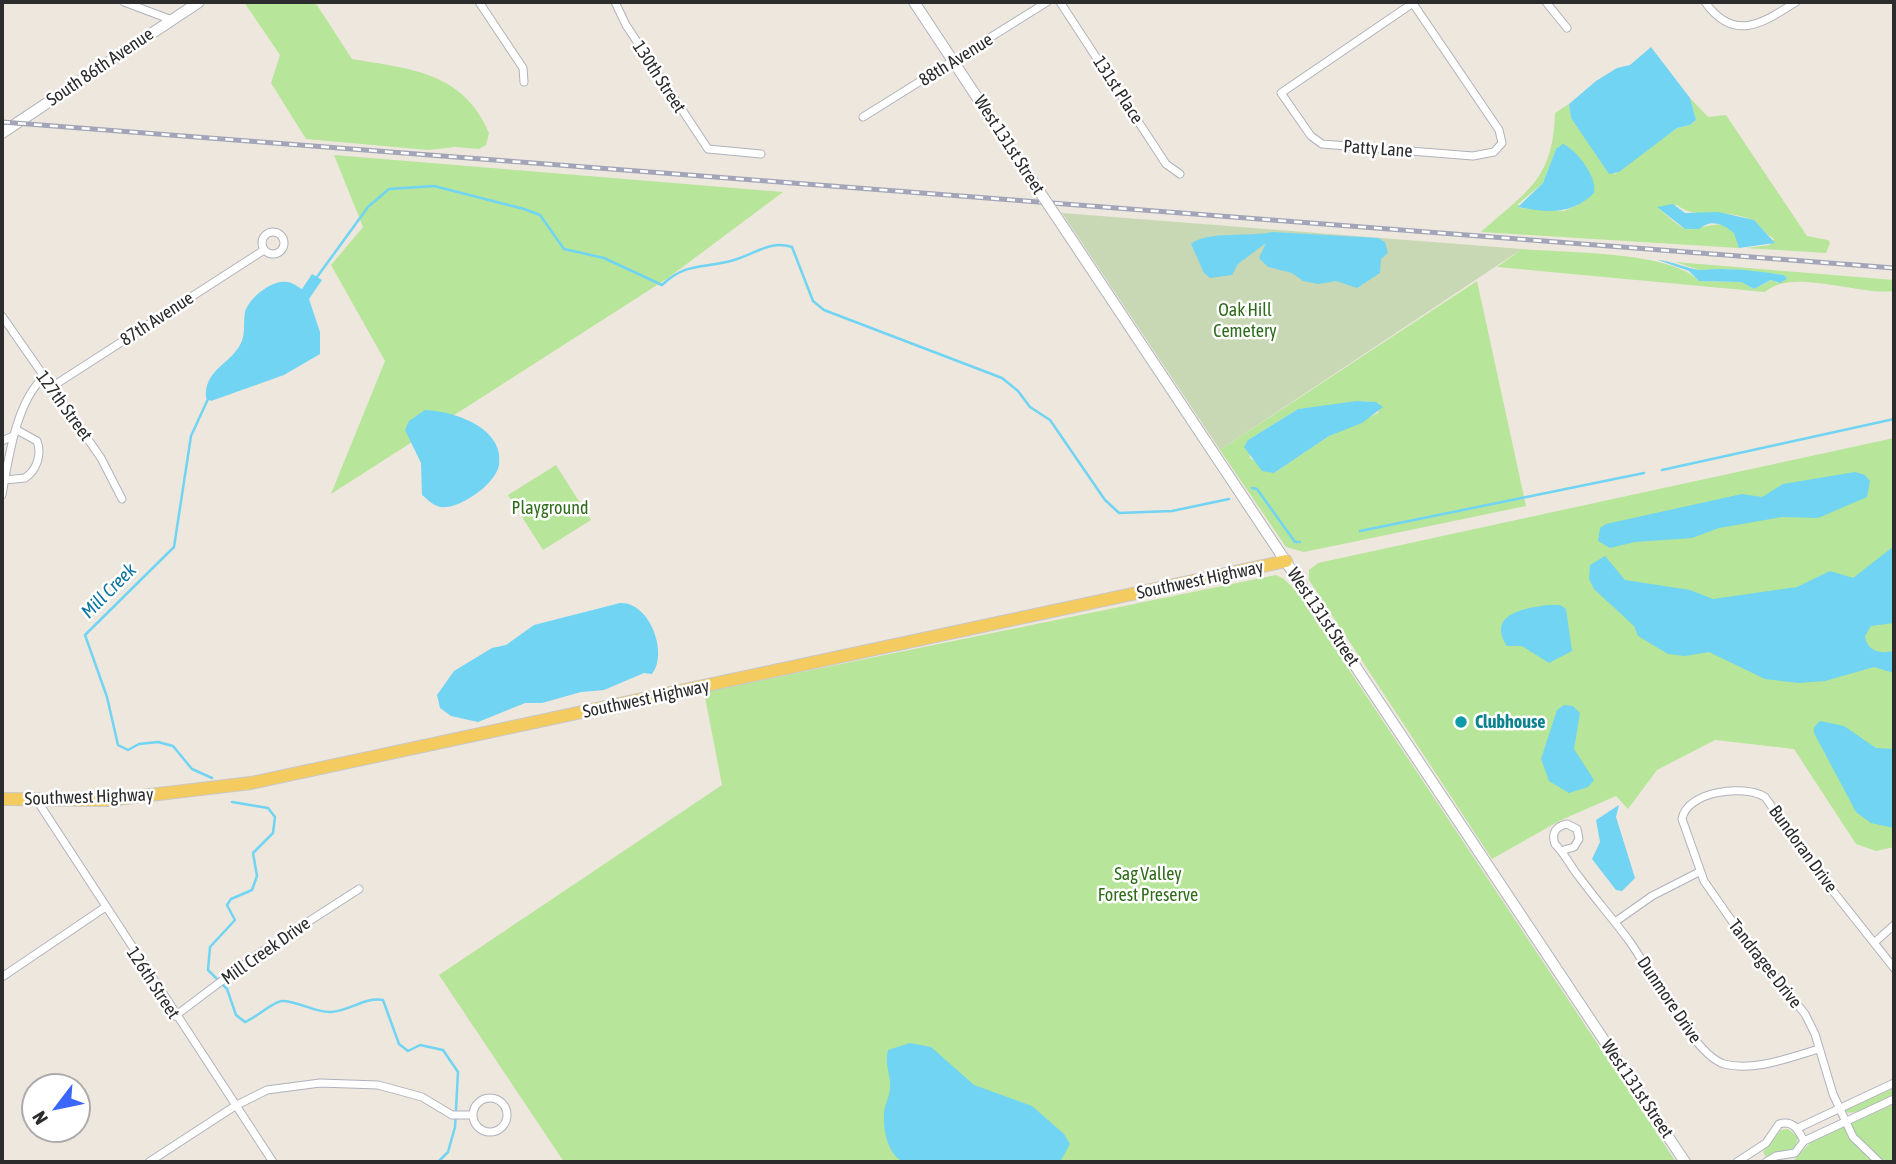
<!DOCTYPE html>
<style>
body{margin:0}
#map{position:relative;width:1896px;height:1164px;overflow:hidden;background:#eee7de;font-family:"Asap Condensed",sans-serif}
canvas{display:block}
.frame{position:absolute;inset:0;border:4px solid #2c2c2c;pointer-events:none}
.north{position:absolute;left:21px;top:1073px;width:70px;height:70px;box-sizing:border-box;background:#fff;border:2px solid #ababab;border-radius:50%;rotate:238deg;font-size:19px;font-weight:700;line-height:28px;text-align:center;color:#2c2c2c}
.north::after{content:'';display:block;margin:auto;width:24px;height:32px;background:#3c67fe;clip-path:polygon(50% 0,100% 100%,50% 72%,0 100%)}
</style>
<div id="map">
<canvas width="1896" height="1164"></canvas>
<div class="frame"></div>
<div class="north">N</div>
</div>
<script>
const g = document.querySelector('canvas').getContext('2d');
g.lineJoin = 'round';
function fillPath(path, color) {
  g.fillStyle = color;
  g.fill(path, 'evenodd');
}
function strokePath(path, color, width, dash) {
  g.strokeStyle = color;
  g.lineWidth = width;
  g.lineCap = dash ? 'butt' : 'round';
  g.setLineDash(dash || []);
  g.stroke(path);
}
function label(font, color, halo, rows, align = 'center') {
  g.font = font + ' "Asap Condensed",sans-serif';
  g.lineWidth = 5;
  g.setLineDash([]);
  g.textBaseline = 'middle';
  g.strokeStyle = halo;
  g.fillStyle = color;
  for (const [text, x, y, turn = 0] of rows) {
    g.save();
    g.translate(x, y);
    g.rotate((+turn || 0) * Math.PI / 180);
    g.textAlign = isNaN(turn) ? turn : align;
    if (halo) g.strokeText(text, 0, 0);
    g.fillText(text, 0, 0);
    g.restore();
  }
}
const green = new Path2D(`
 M 244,2 L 315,2 L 352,59 C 409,69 463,71 489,133 L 486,145 L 479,149 L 455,147 L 428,150 L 306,139 L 271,83 L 280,55 Z
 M 1690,98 L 1708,117 L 1726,115 L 1807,236 L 1828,240 L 1830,243 L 1826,253 L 1746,248 L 1770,245 L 1774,239 C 1763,232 1757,221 1744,217 C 1722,210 1695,220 1677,205 L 1658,208 C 1666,214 1677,226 1686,229 C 1700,232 1738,208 1739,248 L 1481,232 C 1527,191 1553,180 1555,113 L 1569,104 L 1571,118 L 1615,174 L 1677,128 L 1690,125 L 1696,120 ZM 1556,149 L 1578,205 L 1564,211 L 1520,208 L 1518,204 L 1543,183 Z
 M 334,155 L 783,192 L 668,278 L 331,494 L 385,361 L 331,265 L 363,227 Z
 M 1522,249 C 1566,253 1671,251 1699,281 L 1741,282 L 1754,289 L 1772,280 L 1778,283 L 1784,275 L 1729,269 L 1700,270 L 1675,262 L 1894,280 L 1894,291 C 1860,296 1791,267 1765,292 L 1497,267 Z
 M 1477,281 L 1526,506 L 1304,552 L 1286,547 L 1220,450 ZM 1365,401 L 1380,404 L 1378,413 L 1329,436 L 1274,473 L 1250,458 L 1248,440 L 1298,409 Z
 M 1894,438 L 1894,847 L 1876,851 L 1856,844 L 1794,749 L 1715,740 L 1657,770 L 1628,809 L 1616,796 L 1559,821 L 1492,859 L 1309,580 L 1309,570 L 1318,563 Z
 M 556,465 L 591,520 L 543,550 L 508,495 Z
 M 1276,575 L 1284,579 L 1298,593 L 1676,1162 L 564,1162 L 439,975 L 722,785 L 704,692 Z
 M 1894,1088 L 1894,1096 C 1880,1102 1864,1112 1848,1113 L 1845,1110 Z
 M 1894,1104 L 1894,1162 L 1777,1162 L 1794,1160 L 1811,1142 Z
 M 1788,1129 L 1798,1137 L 1795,1148 L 1766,1157 L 1763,1152 L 1781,1130 Z`);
const cemetery = new Path2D(`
 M 1062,213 L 1522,249 L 1220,450 Z`);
const water = new Path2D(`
 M 1651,47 L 1690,98 L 1696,120 L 1690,125 L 1677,128 L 1619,172 L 1609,174 L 1571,118 L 1569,104 L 1596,81 L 1617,68 L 1630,65 Z
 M 1563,144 C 1577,150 1598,178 1594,193 C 1572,215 1547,213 1518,207 L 1543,183 L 1556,149 Z
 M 1673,204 L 1685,213 L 1718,212 L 1754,220 L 1775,243 L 1739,248 L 1734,233 C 1722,223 1711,219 1699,229 L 1685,229 L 1657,207 Z
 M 1273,232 L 1378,238 L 1385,242 L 1388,253 L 1381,259 L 1380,273 L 1357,288 L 1336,281 L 1318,284 L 1303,281 L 1292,273 L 1268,267 L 1259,258 L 1266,243 L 1238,264 L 1232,275 L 1210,278 L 1204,273 L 1191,244 C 1205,231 1250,237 1273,232 Z
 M 1658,260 C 1671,261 1692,270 1701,270 C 1729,267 1756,271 1784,275 L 1787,279 L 1780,283 L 1771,280 L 1754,289 L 1741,282 L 1699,281 L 1689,271 Z
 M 312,274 L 322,280 L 309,299 L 320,332 L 320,354 L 284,375 L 211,401 L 206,398 C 204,370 229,365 240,345 C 246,335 243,323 245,312 C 249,298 272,279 287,282 C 292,282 298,287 302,289 Z
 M 1357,401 L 1376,402 L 1383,407 L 1362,423 L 1329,436 L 1274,473 L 1262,471 L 1244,447 L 1248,440 L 1298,409 Z
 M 425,410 C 454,411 505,428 499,465 C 496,484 459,510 440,507 C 433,505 428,500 422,495 L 421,463 L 405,430 L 409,421 Z
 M 1855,472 L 1865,475 L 1870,481 L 1867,497 L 1818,518 L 1782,517 L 1719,528 L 1692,538 L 1635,542 L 1610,548 L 1598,541 L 1600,528 L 1606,524 L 1742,494 L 1762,497 L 1783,484 Z
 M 1894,546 L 1894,623 L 1871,626 L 1865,636 C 1867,652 1881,654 1894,651 L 1894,673 L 1874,667 L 1825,681 L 1798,683 L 1765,679 L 1709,652 L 1685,656 L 1668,654 L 1638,636 L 1634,626 L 1594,589 L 1589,579 L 1590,565 L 1605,556 L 1625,580 L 1690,590 L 1713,599 L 1797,587 L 1830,571 L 1853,578 Z
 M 620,603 C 649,601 669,653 652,674 L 644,673 L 604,690 L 581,692 L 542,703 L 525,703 L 478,722 L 451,716 L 440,708 L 437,695 L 454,671 L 492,648 L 506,645 L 534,625 Z
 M 1548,605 L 1560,605 L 1566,609 L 1572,651 L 1549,663 L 1522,646 L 1507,646 C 1486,613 1527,608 1548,605 Z
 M 1564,705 L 1573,706 L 1580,713 L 1574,749 L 1594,780 L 1588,787 L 1569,793 L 1549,781 L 1541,759 L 1557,710 Z
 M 1820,721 L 1844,726 L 1876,748 L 1894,749 L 1894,828 L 1871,823 L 1856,812 L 1814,733 L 1814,727 Z
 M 1619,805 L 1616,817 L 1635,878 L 1622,891 L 1616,890 L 1592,859 L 1600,842 L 1596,820 Z
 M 910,1043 L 931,1047 L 974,1085 L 1032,1106 L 1064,1134 L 1070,1144 L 1060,1162 L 904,1162 C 888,1155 883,1131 884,1114 C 884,1105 890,1097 890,1088 C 891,1074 884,1065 888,1050 Z`);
const stream = new Path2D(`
 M 317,277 L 368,207 L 389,189 L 434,186 L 524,209 L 540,215 L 564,249 L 604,258 L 662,285 C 687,261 705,269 734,260 C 756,254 769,240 792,247 L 813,301 L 824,310 L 1002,378 L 1018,391 L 1030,407 L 1050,420 L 1105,500 L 1119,513 L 1172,511 L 1229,499
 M 208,399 L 191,436 L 174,547 L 85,635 L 107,697 L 118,745 L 128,750 L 139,744 L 158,742 L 173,746 L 192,769 L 212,778
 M 1662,470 L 1894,419
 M 1252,488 L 1257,489 L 1295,542 L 1300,542
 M 1360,531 L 1644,473
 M 232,802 L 268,808 L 275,817 L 273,833 L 253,853 L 257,876 L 252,890 L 231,899 L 227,905 L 235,920 L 210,947 L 208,970 L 227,989 L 236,1015 L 245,1022 C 257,1017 274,1001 282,1001 C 299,1001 315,1013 331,1012 C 350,1011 364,997 383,1000 L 399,1044 L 408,1051 L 420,1045 L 443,1050 L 458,1072 L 455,1127 L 448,1152 L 438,1162`);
const street = new Path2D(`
 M 124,2 L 172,20
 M 479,2 L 523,68 L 524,82
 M 615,2 L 626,25 L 708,149 L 761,154
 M 1060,2 L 1166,164 L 1180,174
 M 1412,2 L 1499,130 L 1502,143 L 1494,152 L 1473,156 L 1322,144 L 1311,136 L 1281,93 L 1413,3
 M 1546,2 L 1567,28
 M 1705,2 C 1734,43 1763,23 1796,2
 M 863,117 L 1047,2
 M262 243a11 11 0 1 1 22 0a11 11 0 1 1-22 0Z
 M 2,316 L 101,458 L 122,499
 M 50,388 L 264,250
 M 2,441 L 13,436
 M 5,480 L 25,478 C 37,470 42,454 37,441 L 17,430
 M 2,495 C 8,461 16,402 43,378
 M 38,802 L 273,1162
 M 1564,850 L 1574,847 L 1579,839 L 1577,829 L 1567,824 C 1556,826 1551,833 1555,844 C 1566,855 1570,866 1580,878 C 1596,900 1614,920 1630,942 C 1650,970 1694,1055 1724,1064 C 1754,1072 1791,1057 1819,1049
 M 1615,922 L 1652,896 L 1699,872
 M 1875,942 L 1894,925
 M 2,977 L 104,908
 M 175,1016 L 252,958 L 359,889
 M473 1115a17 17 0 1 1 34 0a17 17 0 1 1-34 0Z
 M 1798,1128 L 1894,1083
 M 1804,1141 L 1894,1099
 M 149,1162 L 235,1106 L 267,1090 L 320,1083 L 378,1085 L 422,1097 L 452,1115 L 472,1115
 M 1737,1162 L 1766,1143 L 1779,1124 C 1793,1120 1798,1129 1804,1141 L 1795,1153 L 1776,1156 L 1766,1162
 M 1879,1162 L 1853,1137 L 1833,1094 L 1815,1034 L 1805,1014 L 1741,934 L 1704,881 L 1682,819 C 1687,791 1744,784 1765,797 L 1817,871 L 1894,968`);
const secondary = new Path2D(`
 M 914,2 L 1031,179
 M 2,133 L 199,2
 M 1066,231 L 1685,1162`);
const primary = new Path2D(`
 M 2,799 L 108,800 L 251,783 L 1286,561`);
const rail = new Path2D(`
 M 2,122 L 1894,268`);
const secondaryBridge = new Path2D(`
 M 1031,179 L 1066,231`);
const markers = [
 [1461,722,7,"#0f9aa8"]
];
const streetNames = [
 ["88th Avenue",956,60,-32],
 ["South 86th Avenue",100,67,-34],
 ["130th Street",659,77,57],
 ["131st Place",1118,90,57],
 ["West 131st Street",1009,145,57],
 ["Patty Lane",1378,149,4],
 ["87th Avenue",157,319,-33],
 ["127th Street",64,406,54],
 ["Southwest Highway",1200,580,-12],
 ["West 131st Street",1323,617,56],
 ["Southwest Highway",646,699,-12],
 ["Southwest Highway",89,797,-2],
 ["Bundoran Drive",1803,849,54],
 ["Mill Creek Drive",266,951,-35],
 ["Tandragee Drive",1765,964,52],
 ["126th Street",153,983,57],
 ["Dunmore Drive",1669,1000,56],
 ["West 131st Street",1637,1089,56]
];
const parkNames = [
 ["Oak Hill",1245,310],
 ["Cemetery",1245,331],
 ["Playground",550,508],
 ["Sag Valley",1148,874],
 ["Forest Preserve",1148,895]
];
const cultureNames = [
 ["Clubhouse",1475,722]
];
const waterNames = [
 ["Mill Creek",109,591,-45]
];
fillPath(green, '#b7e59a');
fillPath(cemetery, '#c8d8b5');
fillPath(water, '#70d4f2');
strokePath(stream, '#70d4f2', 2.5);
strokePath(street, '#afb2bc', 9);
strokePath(secondary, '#afb2bc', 12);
strokePath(primary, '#c8c8c8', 14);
strokePath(street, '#fff', 7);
strokePath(secondary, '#fff', 10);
strokePath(primary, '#f4cb5e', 12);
strokePath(rail, '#a1a5b7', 5);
strokePath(rail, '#fff', 2.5, [8]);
strokePath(secondaryBridge, '#afb2bc', 12, []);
strokePath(secondaryBridge, '#fff', 10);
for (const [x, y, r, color] of markers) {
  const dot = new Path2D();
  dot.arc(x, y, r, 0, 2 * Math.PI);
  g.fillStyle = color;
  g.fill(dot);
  strokePath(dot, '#fff', 2.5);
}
label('18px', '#2c2c2c', '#fff', streetNames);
label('18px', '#2e6c19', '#fff', parkNames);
label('bold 18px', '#0d838f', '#fff', cultureNames, 'left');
label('italic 19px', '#0b74a2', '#fff', waterNames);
</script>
